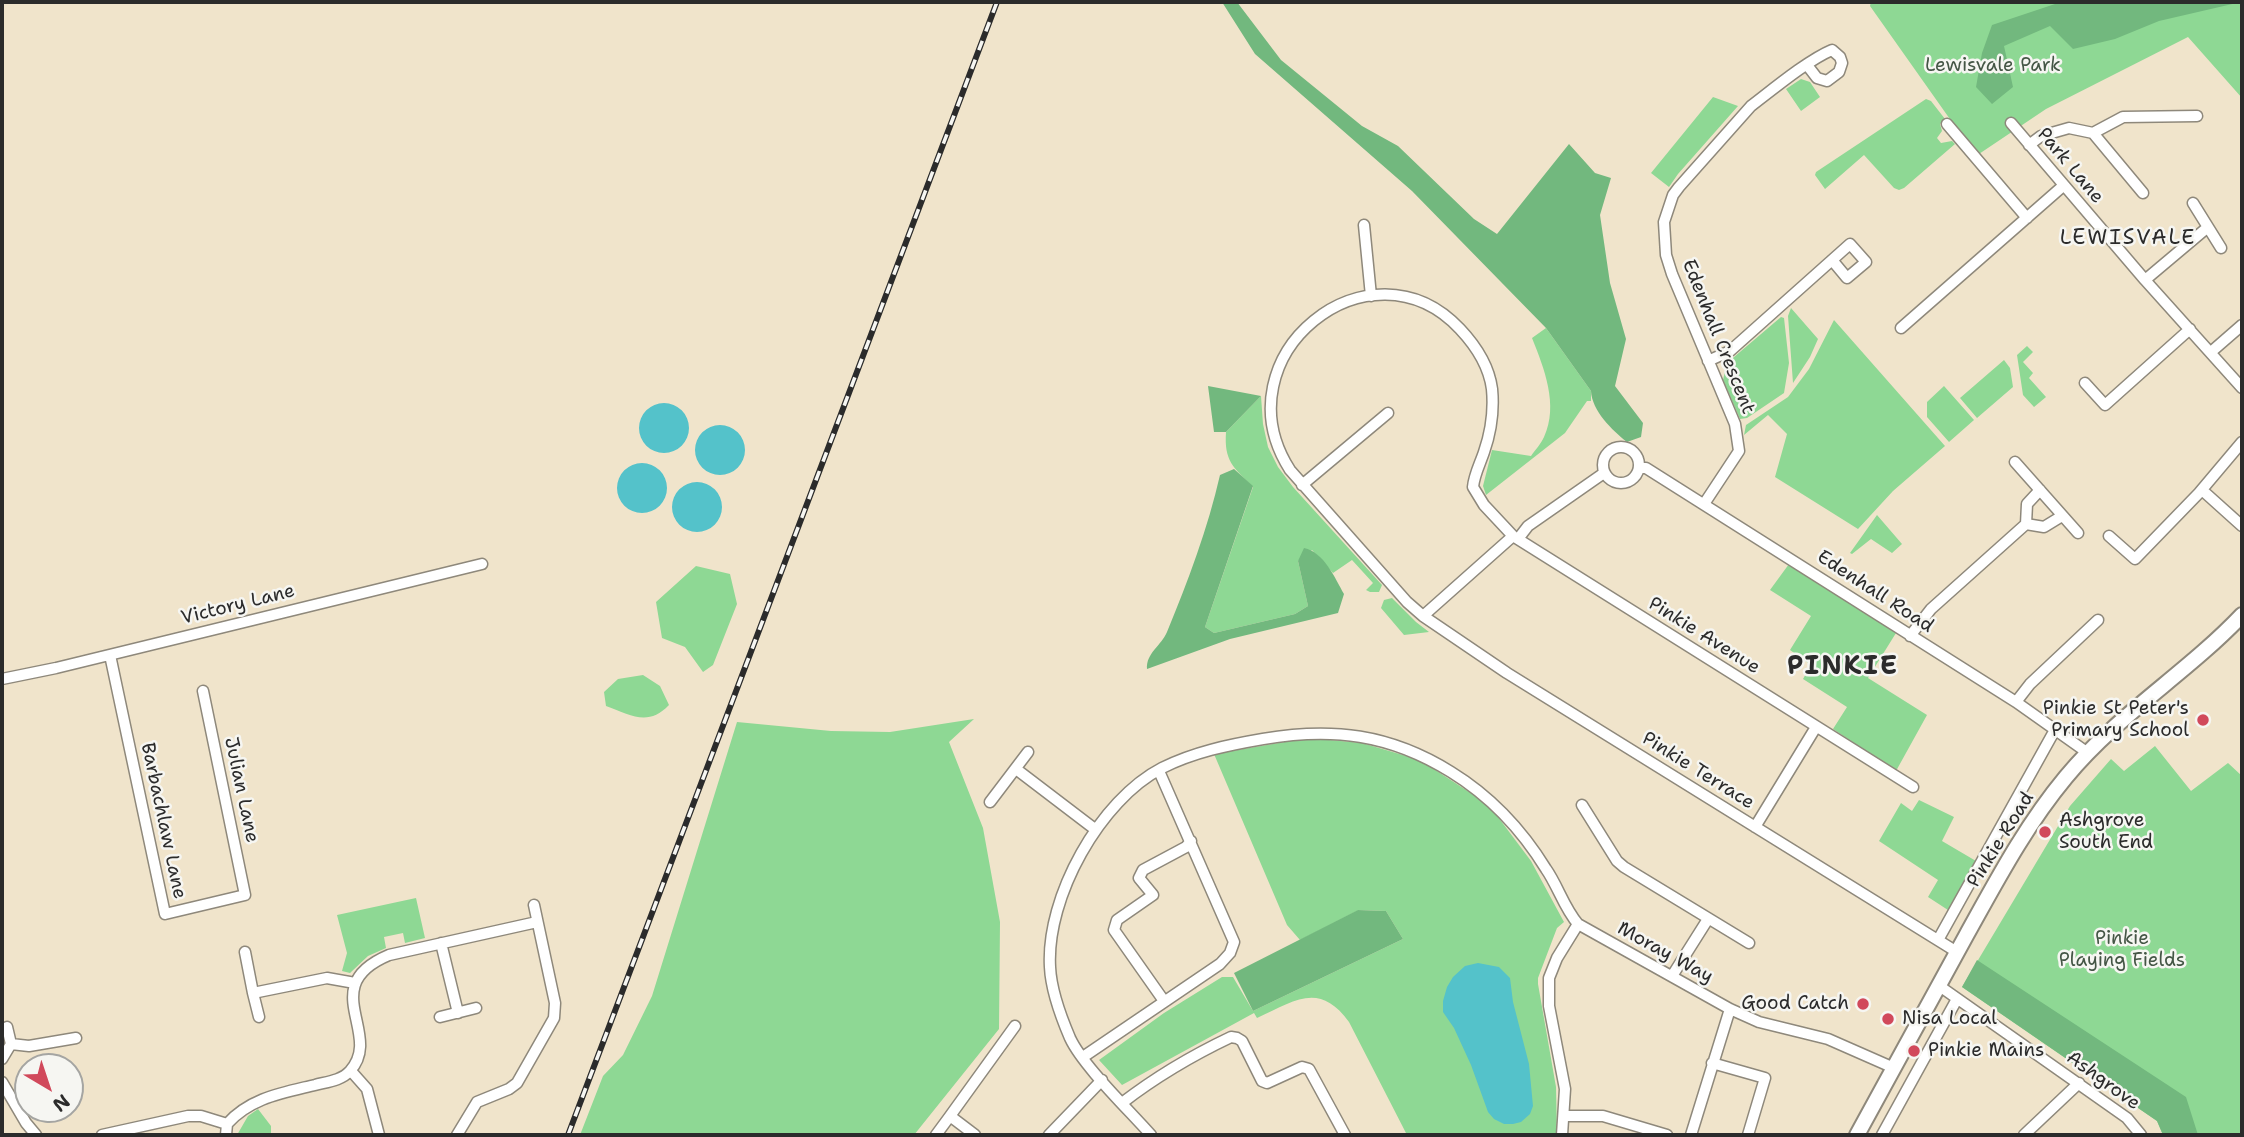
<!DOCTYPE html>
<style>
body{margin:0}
#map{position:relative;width:2244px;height:1137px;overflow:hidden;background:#f0e4cb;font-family:"Shantell Sans",sans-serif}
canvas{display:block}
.frame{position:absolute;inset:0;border:4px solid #2b2b2b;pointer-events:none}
.north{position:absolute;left:14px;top:1053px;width:70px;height:70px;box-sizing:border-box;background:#f6f6f2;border:2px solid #a5a5a2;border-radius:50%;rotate:141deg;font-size:19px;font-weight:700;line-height:28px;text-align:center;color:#2b2b2b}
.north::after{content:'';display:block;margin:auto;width:24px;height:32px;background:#d1495b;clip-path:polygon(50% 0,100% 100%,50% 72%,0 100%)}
</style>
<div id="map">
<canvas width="2244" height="1137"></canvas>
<div class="frame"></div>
<div class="north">N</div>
</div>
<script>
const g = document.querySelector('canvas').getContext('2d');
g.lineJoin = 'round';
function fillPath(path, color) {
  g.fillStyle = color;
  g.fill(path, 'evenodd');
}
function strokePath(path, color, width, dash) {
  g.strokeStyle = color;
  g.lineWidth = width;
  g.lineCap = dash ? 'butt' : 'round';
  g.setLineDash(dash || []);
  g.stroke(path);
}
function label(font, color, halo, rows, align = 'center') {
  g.font = font + ' "Shantell Sans",sans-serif';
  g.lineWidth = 5;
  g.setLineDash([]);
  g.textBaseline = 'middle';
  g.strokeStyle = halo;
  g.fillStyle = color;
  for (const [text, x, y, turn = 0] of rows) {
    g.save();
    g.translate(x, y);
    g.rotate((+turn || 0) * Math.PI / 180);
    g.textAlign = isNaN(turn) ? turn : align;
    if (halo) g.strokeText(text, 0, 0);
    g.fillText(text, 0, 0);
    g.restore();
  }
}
const green = new Path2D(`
 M 1871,2 L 2242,2 L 2242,98 L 2188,37 L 2046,109 L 1976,156 L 1870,6 Z
 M 1801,79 L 1810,82 L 1820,97 L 1801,111 L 1786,89 Z
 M 1713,97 L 1738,106 L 1678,174 L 1669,187 L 1651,173 Z
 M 1926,99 L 1931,101 L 1945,119 L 1940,124 L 1942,131 L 1937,138 L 1941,143 L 1952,141 L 1955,144 L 1904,188 L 1899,190 L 1894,188 L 1864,155 L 1825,189 L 1815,175 L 1816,172 Z
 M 1791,308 L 1818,339 L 1810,357 L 1793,383 L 1788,316 Z
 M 1781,317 L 1784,318 L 1789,363 L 1784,393 L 1747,418 L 1740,419 L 1723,380 L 1727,363 Z
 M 1834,320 L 1945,446 L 1893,491 L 1858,529 L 1775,477 L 1787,434 L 1768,415 L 1744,435 L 1746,425 L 1788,397 L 1809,369 Z
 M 1546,328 L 1591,391 L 1591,401 L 1587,401 L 1565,433 L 1486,495 L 1483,486 L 1492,450 L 1531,456 C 1535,450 1541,444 1544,437 C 1559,405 1544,368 1532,338 Z
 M 2027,346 L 2033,352 L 2023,362 L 2033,373 L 2029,378 L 2046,397 L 2034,407 L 2023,395 L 2017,355 Z
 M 2004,360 L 2010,368 L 2013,387 L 1977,418 L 1960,398 Z
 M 1944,386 L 1974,420 L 1949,442 L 1927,417 L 1927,402 Z
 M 1261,396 L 1263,424 L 1268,447 L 1278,467 L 1293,487 L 1382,585 L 1379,592 L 1370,592 L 1366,590 L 1373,583 L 1352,560 L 1333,573 L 1312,550 L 1298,561 L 1308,606 L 1295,614 L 1214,633 L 1205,627 L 1253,487 C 1233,467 1224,461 1226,432 Z
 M 1877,515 L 1902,544 L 1892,553 L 1871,539 L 1852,554 L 1850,553 Z
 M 1789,564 L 1896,633 L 1868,678 L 1927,715 L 1896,771 L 1833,729 L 1847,707 L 1803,679 L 1811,665 L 1790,650 L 1811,616 L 1770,590 Z
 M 696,566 L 730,574 L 737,604 L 713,665 L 703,672 L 685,647 L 662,638 L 656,602 Z
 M 1392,598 L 1416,622 L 1429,632 L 1404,635 L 1381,608 L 1384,600 Z
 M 643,675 L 660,686 L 669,705 C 648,727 631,715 606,706 L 604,692 L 618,679 Z
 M 974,719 L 949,742 L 983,828 L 1000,922 L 999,1029 L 914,1135 L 580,1135 L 603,1076 L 623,1055 L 652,996 L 737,722 L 831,731 L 890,732 Z
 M 1308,738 L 1362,743 L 1420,760 L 1489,805 L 1531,861 L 1564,922 L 1557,928 L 1538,978 L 1538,984 L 1556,1087 L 1557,1135 L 1407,1135 L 1349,1022 C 1319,981 1295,1001 1257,1018 L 1254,1013 L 1122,1085 L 1099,1060 L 1164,1013 L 1222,977 L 1233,977 L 1253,1011 L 1403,939 L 1386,911 L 1359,910 L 1300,940 L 1287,925 L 1214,754 Z
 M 2155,746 L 2191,791 L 2228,763 L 2242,776 L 2242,1135 L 2163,1135 L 2157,1121 L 1962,987 L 2070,806 L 2111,759 L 2124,771 Z
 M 1919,800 L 1954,817 L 1942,841 L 1976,861 L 1948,910 L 1928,897 L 1938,880 L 1879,841 L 1901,803 L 1912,811 Z
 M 416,898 L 425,938 L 405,943 L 403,933 L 384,937 L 386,948 L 368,956 L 350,973 L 342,971 L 347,953 L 337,915 Z
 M 258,1109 L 271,1126 L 271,1135 L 237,1135 L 248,1116 Z`);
const forest = new Path2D(`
 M 1222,2 L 1237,2 L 1281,60 L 1362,126 L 1398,146 L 1474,219 L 1497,234 L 1569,144 L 1595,173 L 1611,178 L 1600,215 L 1610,283 L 1626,339 L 1615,386 L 1643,423 L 1641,437 L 1627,442 C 1612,430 1592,411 1591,391 L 1546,328 L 1412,191 L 1255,54 Z
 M 2061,2 L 2241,2 L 2159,21 L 2115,39 L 2073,49 L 2050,26 L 2004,46 L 2013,87 L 1992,104 L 1976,87 L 1982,53 L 1992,25 Z
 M 1208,386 L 1261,396 L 1226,432 L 1214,432 Z
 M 1234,469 L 1253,486 L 1205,627 L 1214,633 L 1295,614 L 1308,606 L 1298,561 L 1304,548 C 1324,552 1335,578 1344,594 L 1338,613 L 1230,639 L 1147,669 C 1146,653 1161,646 1167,632 C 1188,581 1208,528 1220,475 Z
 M 1358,910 L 1386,911 L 1403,939 L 1253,1011 L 1234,973 Z
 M 1977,960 L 2186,1097 L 2198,1135 L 2163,1135 L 2157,1121 L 1962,987 Z`);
const water = new Path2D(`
 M639 428a25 25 0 1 1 50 0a25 25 0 1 1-50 0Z
 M695 450a25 25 0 1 1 50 0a25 25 0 1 1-50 0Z
 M617 488a25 25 0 1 1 50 0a25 25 0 1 1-50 0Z
 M672 507a25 25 0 1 1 50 0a25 25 0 1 1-50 0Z
 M 1478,963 L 1499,967 L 1510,978 L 1513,1002 L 1529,1064 L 1533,1106 L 1530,1114 L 1521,1122 L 1513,1124 L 1504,1124 L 1494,1119 L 1488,1112 L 1471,1065 L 1454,1028 L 1443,1012 L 1443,1001 L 1447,987 L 1453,977 L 1465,966 Z`);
const minor = new Path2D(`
 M 2011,123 L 2145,280 L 2242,388
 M 1947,124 L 2027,218
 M 2093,133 L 2143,193
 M 2029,145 L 2041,136 L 2069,128 L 2093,133 L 2123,117 L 2197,116
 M 2193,203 L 2221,248
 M 1364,225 L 1371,296
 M 2145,280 L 2208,227
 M 1901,328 L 2063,186
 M 2211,352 L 2242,325
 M 1708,361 L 1730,351 L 1850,244 L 1866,262 L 1847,278 L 1832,260
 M 2085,383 L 2105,405 L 2190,329
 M1603 465a18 18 0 1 1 36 0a18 18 0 1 1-36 0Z
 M 2015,462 L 2078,533
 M 1639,468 L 1646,468 L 2016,702 L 2088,753
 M 1302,485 L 1388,413
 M 2202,490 L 2242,526
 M 1704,504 L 1739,451 L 1735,424 L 1672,274 L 1666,255 L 1664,222 L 1673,195 L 1679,187 L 1751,106 C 1772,90 1808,60 1832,50 L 1840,57 L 1842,63 L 1839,72 L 1827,81 L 1817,78 L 1807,65
 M 2026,524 L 2044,527 L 2062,516
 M 2109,536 L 2135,559 L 2199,493 L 2242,442
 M 1518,539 L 1528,526 L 1604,473
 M 1423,616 L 1513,536
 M 1910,636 L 1931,609 L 2026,524 L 2027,504 L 2040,490
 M 110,655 L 165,914 L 245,895 L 203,691
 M 2,679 L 56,668 L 482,564
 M 2016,702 L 2030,684 L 2098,620
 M 1016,769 L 1096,830
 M 1913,787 L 1513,536 L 1484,505 L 1473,487 C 1474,475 1480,464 1484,452 C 1491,432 1494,410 1492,389 C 1489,366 1476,346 1460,329 C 1370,233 1217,356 1290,470 L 1407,602 L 1423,616 L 1507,673 L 1957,952
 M 990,802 L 1028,752
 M 1582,805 L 1617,861 L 1624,867 L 1749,943
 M 1755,827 L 1816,727
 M 1938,940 L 2056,728
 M 441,943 L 458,1013
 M 245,952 L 253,993 L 327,978 L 355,983
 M 1672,976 L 1708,919
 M 1938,985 L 2127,1118 L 2141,1135
 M 253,993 L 259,1017
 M 1164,1001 L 1114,930 L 1117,920 L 1153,895 L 1139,878 L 1143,870 L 1186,847 L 1191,841
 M 440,1017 L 476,1008
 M 11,1044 L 29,1046 L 76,1038
 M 1083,1057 L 1220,964 L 1230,953 L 1234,942 L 1159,771
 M 2,1059 L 11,1044 L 7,1027
 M 1712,1063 L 1765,1078 L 1748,1135
 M 351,1071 L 367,1089 L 379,1135
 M 2,1082 L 26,1123 L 36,1135
 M 1122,1103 C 1157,1076 1191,1056 1231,1037 L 1237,1038 L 1242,1041 L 1262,1081 L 1267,1083 L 1302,1067 L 1309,1069 L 1345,1135
 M 950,1116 L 1015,1026
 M 1565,1116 L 1603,1116 L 1667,1135
 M 227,1124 C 250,1098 282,1093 315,1085 C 326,1082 341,1081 350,1071 C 384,1034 315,986 389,955 L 537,922
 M 102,1135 L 188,1116 L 201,1116 L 227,1124
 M 226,1135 L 227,1124
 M 457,1135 L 477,1102 L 509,1089 L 517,1083 L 554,1018 L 555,1003 L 534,905
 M 936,1135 L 950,1116 L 975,1135
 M 1049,1135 L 1102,1080
 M 1151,1135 C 1129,1110 1083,1066 1070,1038 C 1061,1017 1051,990 1050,967 C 1046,897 1100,800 1162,768 C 1194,752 1228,745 1263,739 C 1332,727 1390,734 1451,772 C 1490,796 1522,830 1546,869 C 1558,886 1564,908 1578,924 L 1730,1009 L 1759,1022 L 1828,1039 L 1894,1068
 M 1562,1135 L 1565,1089 L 1549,1006 L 1549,978 L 1557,958 L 1578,924
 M 1691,1135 L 1730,1009
 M 1882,1135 L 1957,999
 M 2024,1135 L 2079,1083`);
const secondary = new Path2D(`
 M 1857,1135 C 1894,1068 1930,1001 1967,934 C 1997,880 2026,825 2066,777 C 2117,715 2187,673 2242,615`);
const rail = new Path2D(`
 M 568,1135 L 997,2`);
const markers = [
 [2203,720,7,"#d1495b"],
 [2045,832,7,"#d1495b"],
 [1863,1004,7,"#d1495b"],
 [1888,1019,7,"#d1495b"],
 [1914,1051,7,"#d1495b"]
];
const parkNames = [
 ["Lewisvale Park",1993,66],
 ["Pinkie",2122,939],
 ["Playing Fields",2122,961]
];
const streetNames = [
 ["Park Lane",2070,166,50],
 ["Edenhall Crescent",1718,337,68],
 ["Edenhall Road",1875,592,33],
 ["Victory Lane",238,605,-14],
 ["Pinkie Avenue",1704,636,32],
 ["Pinkie Terrace",1698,771,32],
 ["Julian Lane",241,790,78],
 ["Barbachlaw Lane",163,821,78],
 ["Pinkie Road",2001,840,-58],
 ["Moray Way",1665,953,29],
 ["Ashgrove",2103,1081,36]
];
const poiNames = [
 ["Pinkie St Peter's",2189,709,"right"],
 ["Primary School",2189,731,"right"],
 ["Ashgrove",2059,821],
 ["South End",2059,843],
 ["Good Catch",1849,1004,"right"],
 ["Nisa Local",1902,1019],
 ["Pinkie Mains",1928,1051]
];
const neighbourhoodNames = [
 ["LEWISVALE",2128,239]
];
const districtNames = [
 ["PINKIE",1843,667]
];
fillPath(green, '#8ed894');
fillPath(forest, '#72b87e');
fillPath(water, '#54c2ca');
strokePath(minor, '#8e887b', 13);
strokePath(secondary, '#8e887b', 18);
strokePath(minor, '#fff', 10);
strokePath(secondary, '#fff', 14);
strokePath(rail, '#2b2b2b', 6);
strokePath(rail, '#f6f6f2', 3.5, [10]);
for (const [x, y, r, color] of markers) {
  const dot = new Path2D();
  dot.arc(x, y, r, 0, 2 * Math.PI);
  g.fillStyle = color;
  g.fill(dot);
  strokePath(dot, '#f6f6f2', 2.5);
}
label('19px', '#445645', '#f6f6f2', parkNames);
label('19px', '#2b2b2b', '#f6f6f2', streetNames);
label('19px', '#2b2b2b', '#f6f6f2', poiNames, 'left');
g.letterSpacing = '2px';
label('21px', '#2b2b2b', '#f6f6f2', neighbourhoodNames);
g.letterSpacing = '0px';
g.letterSpacing = '2px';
label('bold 26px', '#2b2b2b', '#f6f6f2', districtNames);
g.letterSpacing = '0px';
</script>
